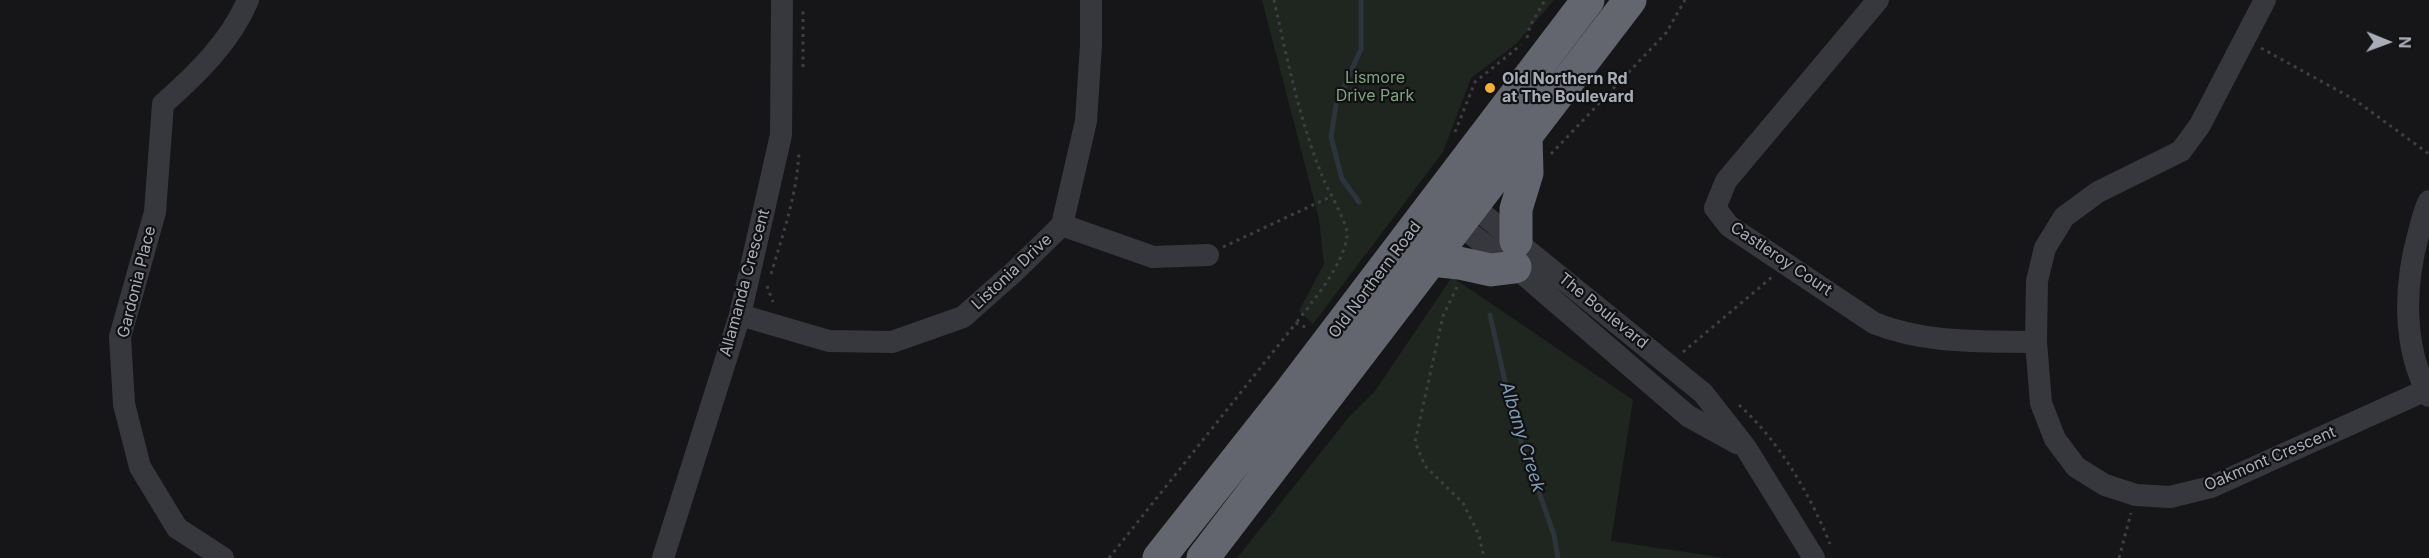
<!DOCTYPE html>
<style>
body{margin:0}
#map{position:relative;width:2429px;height:558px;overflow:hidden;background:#161618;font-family:Inter,sans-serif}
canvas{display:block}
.north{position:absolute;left:2357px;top:12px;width:60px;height:60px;-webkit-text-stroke:4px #111113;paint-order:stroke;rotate:91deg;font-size:16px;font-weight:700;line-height:24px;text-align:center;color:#a8adb8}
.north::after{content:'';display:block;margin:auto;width:21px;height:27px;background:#a8adb8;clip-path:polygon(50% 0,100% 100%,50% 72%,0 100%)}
</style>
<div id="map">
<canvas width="2429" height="558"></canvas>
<div class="north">N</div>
</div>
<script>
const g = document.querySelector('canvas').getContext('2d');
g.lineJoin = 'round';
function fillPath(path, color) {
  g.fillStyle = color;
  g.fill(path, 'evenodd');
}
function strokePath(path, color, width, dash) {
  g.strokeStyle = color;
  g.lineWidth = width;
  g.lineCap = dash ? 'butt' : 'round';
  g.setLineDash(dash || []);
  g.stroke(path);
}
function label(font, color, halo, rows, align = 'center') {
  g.font = font + ' Inter,sans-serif';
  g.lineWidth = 4.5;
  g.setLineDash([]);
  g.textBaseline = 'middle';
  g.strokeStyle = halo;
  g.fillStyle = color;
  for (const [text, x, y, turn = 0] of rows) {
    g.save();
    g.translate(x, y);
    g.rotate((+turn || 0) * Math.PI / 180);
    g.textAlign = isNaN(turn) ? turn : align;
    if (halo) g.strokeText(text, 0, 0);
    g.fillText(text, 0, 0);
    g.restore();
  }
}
const green = new Path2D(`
 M 1262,0 L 1554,0 L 1516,44 L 1471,78 L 1443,152 L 1313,324 L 1299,311 L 1324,264 L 1319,219 Z
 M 1452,277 L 1633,400 L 1611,541 L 1726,558 L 1237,558 L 1349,417 L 1375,391 Z`);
const stream = new Path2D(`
 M 1359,202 L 1342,179 L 1331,137 L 1336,105 L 1361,49 L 1361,0
 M 1490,315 L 1514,421 L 1554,535 L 1558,558`);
const path = new Path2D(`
 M 1274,0 C 1287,58 1299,118 1321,173 C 1326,188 1349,224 1347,236 C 1344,264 1313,301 1296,323
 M 1527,38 L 1530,26 L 1545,0
 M 2261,48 L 2355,100 L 2429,154
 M 803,67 L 803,11
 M 1455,132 L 1475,82 L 1521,45
 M 1551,154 L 1666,33 L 1685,0
 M 1223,247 L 1330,197
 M 771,274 C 783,234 797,194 799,152
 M 767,286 L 773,302
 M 1457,287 L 1443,316 L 1415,442 L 1425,466 L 1463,503 L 1479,535 L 1484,558
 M 1683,352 L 1772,277
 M 1739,405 C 1779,441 1810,494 1830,544
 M 1109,558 L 1296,323 L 1307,328
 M 2119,558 L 2131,513`);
const minor = new Path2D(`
 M 1878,0 L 1726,181 L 1715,208 L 1729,226 L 1874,323 C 1926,344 1981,341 2036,342
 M 2265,0 L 2200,125 L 2181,151 L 2098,192 L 2064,217 L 2045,248 L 2037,281 L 2036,342 L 2041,403 L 2055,439 L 2076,467 L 2105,485 L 2136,495 L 2170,497 L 2211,487 L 2426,390
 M 1463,198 L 1703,393 L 1746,448 L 1814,558
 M 2429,201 C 2424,210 2422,221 2419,232 C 2404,285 2402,346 2429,396
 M 1447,216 L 1515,267 L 1688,416 L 1737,443
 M 1062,225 L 1153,257 L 1208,255
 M 740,315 L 829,341 L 892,342 L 963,317 L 1015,271 L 1062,225 L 1086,121 L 1091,45 L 1091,0
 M 223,558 L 177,528 L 140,467 L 124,404 L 120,337 L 155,212 L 163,104 C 196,75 231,41 248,0
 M 663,558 L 740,315 L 781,135 L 782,0`);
const highway = new Path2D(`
 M 1516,241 L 1516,209 L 1527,173 L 1526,137
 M 1432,260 L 1459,263 L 1491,270 L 1515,267
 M 1159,558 L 1287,396 L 1588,0
 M 1203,558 L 1630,0`);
const markers = [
 [1490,88,6,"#f2b134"]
];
const parkNames = [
 ["Lismore",1375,78],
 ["Drive Park",1375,96]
];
const poiNames = [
 ["Old Northern Rd",1502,79],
 ["at The Boulevard",1502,97]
];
const streetNames = [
 ["Castleroy Court",1781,259,34],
 ["Listonia Drive",1012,272,-43],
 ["Old Northern Road",1375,280,-53],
 ["Gardonia Place",137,282,-76],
 ["Allamanda Crescent",745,283,-75],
 ["The Boulevard",1603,311,39],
 ["Oakmont Crescent",2270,459,-23]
];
const waterNames = [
 ["Albany Creek",1522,437,73]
];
fillPath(green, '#1e261f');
strokePath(stream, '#2c353c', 5);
strokePath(path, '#3d3f44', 3, [3, 4.5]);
strokePath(minor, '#37383d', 22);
strokePath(highway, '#63666e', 33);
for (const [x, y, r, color] of markers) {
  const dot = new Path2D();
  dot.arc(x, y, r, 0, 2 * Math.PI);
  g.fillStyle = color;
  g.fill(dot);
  strokePath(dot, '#111113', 2);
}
label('16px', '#7fa381', '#111113', parkNames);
label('bold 16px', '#a8adb8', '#111113', poiNames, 'left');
label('16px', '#a8adb8', '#111113', streetNames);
label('italic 18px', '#7f9bb3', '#111113', waterNames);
</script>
